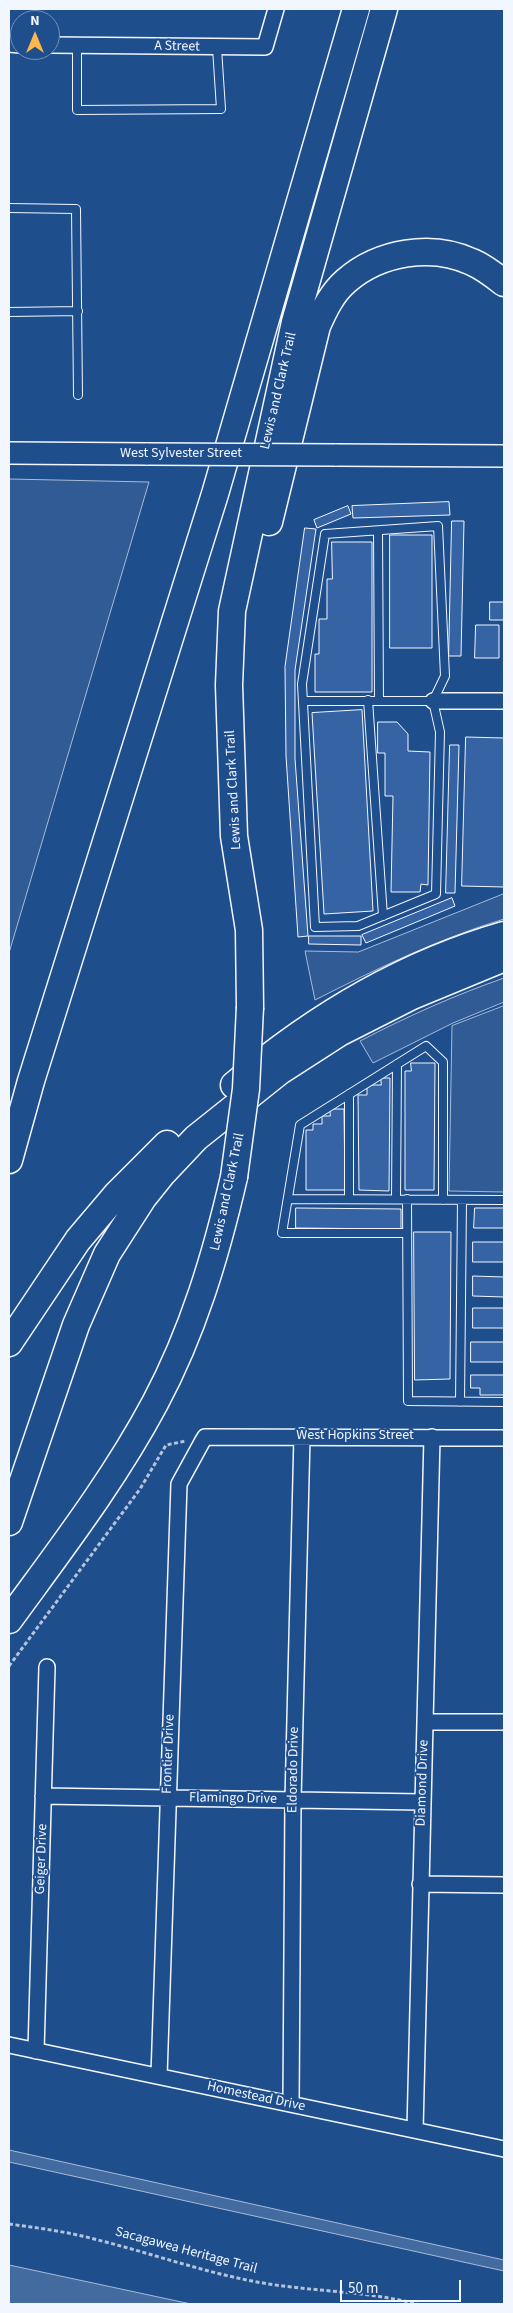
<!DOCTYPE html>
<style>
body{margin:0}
#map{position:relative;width:513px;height:2313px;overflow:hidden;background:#1f4e8c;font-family:"Source Sans 3",sans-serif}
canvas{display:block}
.frame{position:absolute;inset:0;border:10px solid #f2f6ff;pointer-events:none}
.north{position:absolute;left:10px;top:10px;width:50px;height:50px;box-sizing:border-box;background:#1f4e8c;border:1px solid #7391ba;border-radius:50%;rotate:0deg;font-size:14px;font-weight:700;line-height:20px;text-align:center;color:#f2f6ff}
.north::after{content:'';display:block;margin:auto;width:18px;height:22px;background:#ffb74d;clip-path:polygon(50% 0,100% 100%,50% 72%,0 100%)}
.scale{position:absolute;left:340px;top:2280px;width:121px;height:22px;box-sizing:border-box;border:2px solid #f2f6ff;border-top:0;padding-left:6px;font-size:15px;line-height:18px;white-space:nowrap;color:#f2f6ff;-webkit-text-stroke:4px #1f4e8c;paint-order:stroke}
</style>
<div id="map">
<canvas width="513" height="2313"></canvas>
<div class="frame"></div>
<div class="north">N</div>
<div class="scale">50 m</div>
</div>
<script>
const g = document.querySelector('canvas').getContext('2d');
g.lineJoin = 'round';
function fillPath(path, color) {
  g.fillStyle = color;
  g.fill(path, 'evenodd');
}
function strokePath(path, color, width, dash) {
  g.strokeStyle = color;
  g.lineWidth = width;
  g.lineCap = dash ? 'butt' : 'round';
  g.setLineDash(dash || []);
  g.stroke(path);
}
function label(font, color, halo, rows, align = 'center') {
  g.font = font + ' "Source Sans 3",sans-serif';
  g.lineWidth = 4;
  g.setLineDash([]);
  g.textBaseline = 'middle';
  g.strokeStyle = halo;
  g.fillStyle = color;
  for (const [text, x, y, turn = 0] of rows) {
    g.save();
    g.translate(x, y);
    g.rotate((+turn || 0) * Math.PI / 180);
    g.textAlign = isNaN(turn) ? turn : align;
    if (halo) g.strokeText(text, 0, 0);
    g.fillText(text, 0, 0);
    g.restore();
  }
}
const green = new Path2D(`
 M 9,479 L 149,482 L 9,953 Z
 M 504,894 L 504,919 C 438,939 376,969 315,1000 L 305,951 L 358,952 Z
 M 504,978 L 504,1002 L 453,1023 L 373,1063 L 360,1041 C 406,1017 455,995 504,978 Z
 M 504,1006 L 504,1192 L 449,1191 L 452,1026 Z`);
const water = new Path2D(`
 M 9,2150 L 504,2260 L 504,2271 L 9,2162 Z
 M 9,2265 L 191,2304 L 9,2304 Z`);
const building = new Path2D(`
 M 449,502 L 450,515 L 353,518 L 352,506 Z
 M 348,506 L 351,514 L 317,528 L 314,520 Z
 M 452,521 L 464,521 L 461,656 L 449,656 Z
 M 305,528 L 316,529 L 295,670 L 295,759 L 308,936 L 298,937 L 286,756 L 285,667 Z
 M 390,535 L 432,535 L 432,648 L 390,648 Z
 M 332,542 L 372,542 L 372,692 L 315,692 L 315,654 L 319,654 L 319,619 L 327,619 L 327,579 L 332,579 Z
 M 490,602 L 504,602 L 504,620 L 490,620 Z
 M 476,625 L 499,625 L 499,658 L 475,658 Z
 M 362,710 L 373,911 L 324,914 L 312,713 Z
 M 378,722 L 397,722 L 408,734 L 408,751 L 430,752 L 428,885 L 421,884 L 420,892 L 391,892 L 393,796 L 385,796 L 385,753 L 378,753 Z
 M 466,737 L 504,738 L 504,887 L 462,886 Z
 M 450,745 L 459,745 L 455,893 L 446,893 Z
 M 452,898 L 455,906 L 366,943 L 362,935 Z
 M 309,936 L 361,936 L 361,945 L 309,944 Z
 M 411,1063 L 435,1063 L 434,1190 L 405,1190 L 405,1071 L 411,1071 Z
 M 381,1078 L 390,1078 L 389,1191 L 359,1190 L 358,1095 L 367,1095 L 367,1085 L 381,1085 Z
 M 330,1109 L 344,1109 L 345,1190 L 306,1190 L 306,1130 L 313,1130 L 313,1124 L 322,1124 L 322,1116 L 330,1116 Z
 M 296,1208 L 401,1209 L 401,1229 L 296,1228 Z
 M 475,1208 L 504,1208 L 504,1228 L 474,1228 Z
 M 414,1232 L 451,1232 L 450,1379 L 415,1380 Z
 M 473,1242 L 504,1242 L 504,1262 L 473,1262 Z
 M 473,1276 L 504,1277 L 504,1297 L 473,1296 Z
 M 473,1308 L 504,1308 L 504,1328 L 473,1328 Z
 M 471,1342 L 504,1342 L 504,1362 L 471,1362 Z
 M 471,1375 L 504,1375 L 504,1395 L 480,1395 L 480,1388 L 471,1388 Z`);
const path = new Path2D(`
 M 9,1666 L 140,1489 L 166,1445 L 186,1441
 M 9,2224 C 39,2228 69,2232 98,2240 C 150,2253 200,2271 252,2281 C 307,2292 363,2290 417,2304`);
const lane = new Path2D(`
 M 77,45 L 77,110 L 221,109 L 217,48
 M 9,208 L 76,209 L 78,395
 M 9,312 L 78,311
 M 438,526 L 445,676 L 433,701 L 440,732 L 436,894 L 358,926 L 315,927 L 302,684 L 325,534 Z
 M 378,531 L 379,700
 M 368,700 L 383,916
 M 303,701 L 433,701
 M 349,1094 L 349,1199
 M 288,1199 L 504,1200
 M 396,1199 L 397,1064
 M 407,1199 L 408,1401 L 504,1402
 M 407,1233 L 282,1233 L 300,1125 L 426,1046 L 443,1062 L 443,1200
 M 460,1402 L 462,1200`);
const street = new Path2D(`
 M 9,44 L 20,45
 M 50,45 L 265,47 L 276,9
 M 433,701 L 504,701
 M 425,1722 L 504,1722
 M 43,1796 L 422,1802
 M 420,1884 L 504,1885
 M 9,2045 L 504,2149
 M 36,2051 L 47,1667
 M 159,2076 L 179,1484 L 202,1442 L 205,1437 L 504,1438
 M 291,2104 L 293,1800 L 302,1436
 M 415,2130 L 432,1437`);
const secondary = new Path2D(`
 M 9,453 L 148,454
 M 335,455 L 504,456`);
const highway = new Path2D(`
 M 269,522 L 317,326 C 324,310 332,293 346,281 C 379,252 432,243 472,262 C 484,267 494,275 504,283
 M 250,1007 L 249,930 L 234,836 L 229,685 L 232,611 L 295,322 L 384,9
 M 234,1085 C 313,1018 403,964 504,935
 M 9,1160 L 31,1081 L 215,494 L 356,9
 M 9,1343 L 78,1240 L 117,1194 L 167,1144
 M 9,1522 L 76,1325 L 107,1254 L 143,1198 L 163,1173 L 196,1138 L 280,1071 L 339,1033 L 412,996 L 504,958
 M 9,1620 C 60,1550 114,1480 155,1403 C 193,1332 216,1255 234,1177`);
const secondaryBridge = new Path2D(`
 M 148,454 L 335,455`);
const highwayBridge = new Path2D(`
 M 234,1177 L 246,1089 L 250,1007`);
const streetNames = [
 ["A Street",177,47,1],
 ["Lewis and Clark Trail",279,391,-77],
 ["West Sylvester Street",181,454],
 ["Lewis and Clark Trail",234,790,-93],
 ["Lewis and Clark Trail",228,1192,-78],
 ["West Hopkins Street",355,1436],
 ["Frontier Drive",169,1754,-88],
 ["Eldorado Drive",294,1770,-89],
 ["Diamond Drive",423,1783,-88],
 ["Flamingo Drive",233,1799,1],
 ["Geiger Drive",42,1859,-88],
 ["Homestead Drive",256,2097,12],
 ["Sacagawea Heritage Trail",186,2251,15]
];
fillPath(green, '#305b95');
strokePath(green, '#a8bbd7', 1);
fillPath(water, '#446ba0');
strokePath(water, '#a8bbd7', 1);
fillPath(building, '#3563a3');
strokePath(building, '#f2f6ff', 1);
strokePath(lane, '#f2f6ff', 10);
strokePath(street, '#f2f6ff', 18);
strokePath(secondary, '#f2f6ff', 24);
strokePath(highway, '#f2f6ff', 29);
strokePath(path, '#b3c4dc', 3, [4, 2.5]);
strokePath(lane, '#1f4e8c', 8);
strokePath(street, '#1f4e8c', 15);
strokePath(secondary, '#1f4e8c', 21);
strokePath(highway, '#1f4e8c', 26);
strokePath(secondaryBridge, '#f2f6ff', 24, []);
strokePath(highwayBridge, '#f2f6ff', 29, []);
strokePath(secondaryBridge, '#1f4e8c', 21);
strokePath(highwayBridge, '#1f4e8c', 26);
label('14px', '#f2f6ff', '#1f4e8c', streetNames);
</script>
